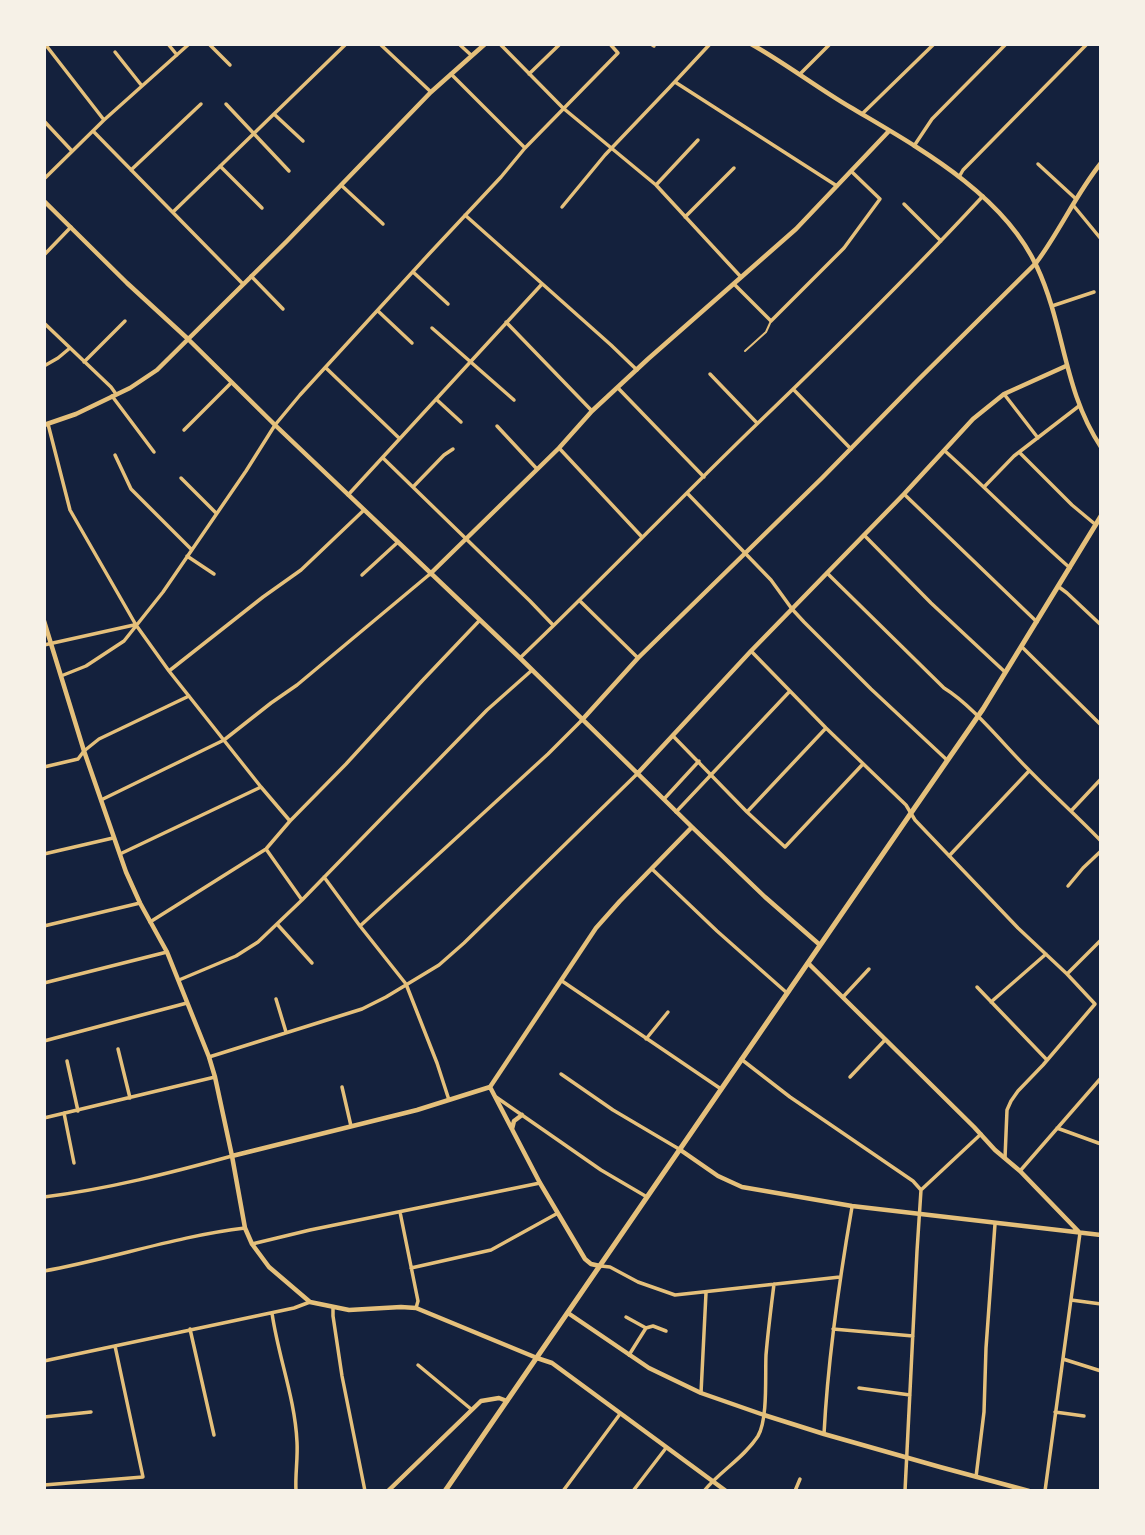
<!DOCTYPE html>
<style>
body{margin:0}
#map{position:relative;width:1145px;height:1535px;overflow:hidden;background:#14213d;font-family:"Golos Text",sans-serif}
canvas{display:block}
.frame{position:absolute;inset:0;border:46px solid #f6f1e7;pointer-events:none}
</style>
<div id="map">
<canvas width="1145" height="1535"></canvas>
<div class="frame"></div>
</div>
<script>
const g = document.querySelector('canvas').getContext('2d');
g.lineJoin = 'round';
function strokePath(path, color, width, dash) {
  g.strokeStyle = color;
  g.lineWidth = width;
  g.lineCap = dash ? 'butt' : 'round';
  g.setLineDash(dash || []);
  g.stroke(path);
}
const service = new Path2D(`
 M 745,351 L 766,332 L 771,321`);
const minor = new Path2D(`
 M 45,44 L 104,120
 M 168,44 L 177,55
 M 209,44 L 230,65
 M 380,44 L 431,92
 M 459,44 L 471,55
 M 500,44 L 563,108 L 656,185 L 741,277
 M 651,44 L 654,46
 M 115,52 L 142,86
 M 451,74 L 525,148
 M 529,74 L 560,44
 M 800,74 L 830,44
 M 675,82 L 837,186
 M 226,104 L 289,171
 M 274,114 L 303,141
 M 862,114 L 934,44
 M 44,121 L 72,151
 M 93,131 L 243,284
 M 914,146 L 932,119 L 1006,44
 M 1038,164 L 1076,199
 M 220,166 L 262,208
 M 131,170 L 201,104
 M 959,177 L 963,170 L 1087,44
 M 44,179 L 104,120 L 189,44
 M 341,185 L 383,224
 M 656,185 L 698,140
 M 904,204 L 941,241
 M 1073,205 L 1101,239
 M 562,207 L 605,155 L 669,88 L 710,44
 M 173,212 L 346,44
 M 465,215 L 611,345 L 637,370
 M 685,217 L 734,168
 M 44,255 L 71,227
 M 413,272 L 448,304
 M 251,276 L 283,309
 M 734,284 L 771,321 L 844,248 L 880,199 L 852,172
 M 1052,306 L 1094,292
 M 378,311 L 412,343
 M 506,322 L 592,411
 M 44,323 L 111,387 L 116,394
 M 432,328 L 514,400
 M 84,362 L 125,321
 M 44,366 L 58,358 L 70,348
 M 326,368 L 399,438
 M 710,374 L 757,423
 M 618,388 L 704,477
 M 794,390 L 851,449
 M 1004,394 L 1038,438
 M 112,396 L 154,452
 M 436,399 L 461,422
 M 48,424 L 70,510 L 136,625 L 169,671 L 261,787 L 290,821
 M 497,426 L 537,469
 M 184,430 L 231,383
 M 559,448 L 642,537
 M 945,451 C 987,489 1027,530 1070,568
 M 1019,452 L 1072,505 L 1096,525
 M 115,455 L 131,489 L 191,549
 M 383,458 L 530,601 L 553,625
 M 181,478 L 216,513
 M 985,486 L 1014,456 L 1079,406
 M 413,487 L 444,455 L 453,449
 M 688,494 L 771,580 L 792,609 L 804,622 L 871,689 L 947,760
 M 904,494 L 1037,622
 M 348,495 L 542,284
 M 864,535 L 931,603 L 1005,672
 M 187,556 L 214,574
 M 827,573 L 944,688 C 972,705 1003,744 1027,768 C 1051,793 1077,816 1101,841
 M 362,575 L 398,542
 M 1059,587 L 1067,593 L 1101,625
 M 580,601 L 638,658
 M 44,645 L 134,625
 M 1022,647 L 1101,725
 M 751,651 L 826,728 L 906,805 L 915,820 L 1018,928 L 1067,974 L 1095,1004 L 1043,1065 L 1018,1091 L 1011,1101 L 1007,1110 L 1005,1158
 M 520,658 C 601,581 678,500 758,423 C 835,349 911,274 983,196
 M 169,671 L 263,597 L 301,570 L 364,510
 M 61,676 L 86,666 L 124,641 L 163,592 L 246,471 L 275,425 L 300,395 L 429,254 L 501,177 L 525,148 L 618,53 L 610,44
 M 673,736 L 747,812 L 785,847 L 862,765
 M 44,767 L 78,759 L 84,751 L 99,739 L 189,696
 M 664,799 L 699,761
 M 101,800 L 224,740 L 271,703 L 297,685 L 430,574
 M 1071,811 L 1101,779
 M 676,812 L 790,691
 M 747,812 L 826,728
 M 266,849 L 302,900
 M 44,854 L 113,838
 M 120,854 L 261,787
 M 949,856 L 1029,771
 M 652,869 L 717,931 L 787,993
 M 324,877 L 360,926 L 406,984 L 437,1063 L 449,1100
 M 1068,886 L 1083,868 L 1101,851
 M 150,922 L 266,849 L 290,821 L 346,764 L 422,681 L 479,621
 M 277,924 L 312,963
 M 44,926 L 140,903
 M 360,926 L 548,754 L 582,720
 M 1067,974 L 1101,940
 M 179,980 L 236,956 L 258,942 L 302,900 L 487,710 L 531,671
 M 562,981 L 721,1089
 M 44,983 L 167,952
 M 977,987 L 1047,1060
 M 843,997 L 869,969
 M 276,999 L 286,1032
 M 991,1002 L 1046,954
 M 646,1039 L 668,1012
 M 44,1041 L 187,1003
 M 118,1049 L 130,1098
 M 209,1057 L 362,1009 L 386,997 L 439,965 L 464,943 L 637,774
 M 741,1059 L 790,1097 L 913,1181 L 921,1190 L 917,1251 L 905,1491
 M 67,1061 L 78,1111
 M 561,1074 L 613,1110 L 679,1149
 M 850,1077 L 885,1040
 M 342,1087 L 351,1126
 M 496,1097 L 601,1170 L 647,1197
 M 64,1113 L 74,1163
 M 44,1118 L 215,1077
 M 1057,1128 L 1101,1144
 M 1020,1171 L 1101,1078
 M 921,1190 L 981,1134
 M 44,1197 C 108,1189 170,1173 232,1156
 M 400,1212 L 418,1301 L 416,1308
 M 252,1244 L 310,1230 L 540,1183
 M 601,1266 L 610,1267 L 638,1282 L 675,1295 L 840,1277
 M 411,1268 L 491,1250 L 558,1213
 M 44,1271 C 111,1259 177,1236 245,1228
 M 1071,1300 L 1101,1304
 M 333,1308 L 333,1316 L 342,1376 L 365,1491
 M 272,1313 C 278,1356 295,1398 297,1442 C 298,1458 295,1475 296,1491
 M 626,1317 L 646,1328 L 629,1355
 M 646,1328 L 653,1326 L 666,1331
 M 190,1329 L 214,1435
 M 833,1329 L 913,1336
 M 1063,1359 L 1101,1371
 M 44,1361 L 294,1308 L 310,1302
 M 418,1365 L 471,1409
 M 859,1388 L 910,1395
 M 701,1393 L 706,1293
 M 1055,1412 L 1084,1416
 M 44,1417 L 91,1412
 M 824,1434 C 828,1357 839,1282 852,1207
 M 976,1477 L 984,1412 L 986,1348 L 995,1224
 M 44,1485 L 143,1477 L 115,1346
 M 563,1491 L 620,1414
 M 633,1491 L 666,1448
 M 704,1491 C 720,1471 744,1458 758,1436 C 768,1419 765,1376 766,1355 C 768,1331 771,1308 774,1284
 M 795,1491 L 800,1479
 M 1045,1491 L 1080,1233`);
const tertiary = new Path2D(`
 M 44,201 L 127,283 L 188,339 L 275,425 L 520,658 L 692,827 L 765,897 L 820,945
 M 44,425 L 76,414 L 130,388 L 157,370 L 287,241 L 431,92 L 485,44
 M 430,574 L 559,448 L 592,411 L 648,359 L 796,229 L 889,131
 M 44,621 L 84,751 L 126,872 L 140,903 L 167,952 L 209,1057 L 215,1077 L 232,1156 L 245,1228 L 252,1244 L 269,1267 L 310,1302 L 349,1310 L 401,1307 L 416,1308 L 537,1358
 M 582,720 L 638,658 L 822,478 L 918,380 L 1036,263
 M 637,774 L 751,651 L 904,494 L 973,419 L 1004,394 L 1066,366
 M 808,963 L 974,1127 L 995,1150 L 1020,1171 L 1079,1232
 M 490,1087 L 540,1183 L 585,1259 L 591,1264 L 600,1266
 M 512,1129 L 514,1121 L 522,1115
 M 679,1149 L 718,1176 L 742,1187 L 852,1206 L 1101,1235
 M 232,1156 L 417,1110 L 490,1087 L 596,928 L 620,901 L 692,827
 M 568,1313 L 649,1368 L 701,1393 L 764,1415 L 824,1434 L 940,1467 L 1029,1491`);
const secondary = new Path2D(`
 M 751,44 C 785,63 816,87 850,107 C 917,147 1003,193 1037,267 C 1065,327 1063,390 1101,447
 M 1036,263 C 1060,231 1076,194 1101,163
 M 537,1358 L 552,1363 L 726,1491
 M 388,1491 L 481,1401 L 499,1398 L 507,1401`);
const primary = new Path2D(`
 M 445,1491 L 911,813 L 983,709 L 1101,516`);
strokePath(service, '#e5c07b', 2);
strokePath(minor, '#e5c07b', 3.5);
strokePath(tertiary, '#e5c07b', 4.5);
strokePath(secondary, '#e5c07b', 4.5);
strokePath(primary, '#e5c07b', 5);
</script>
